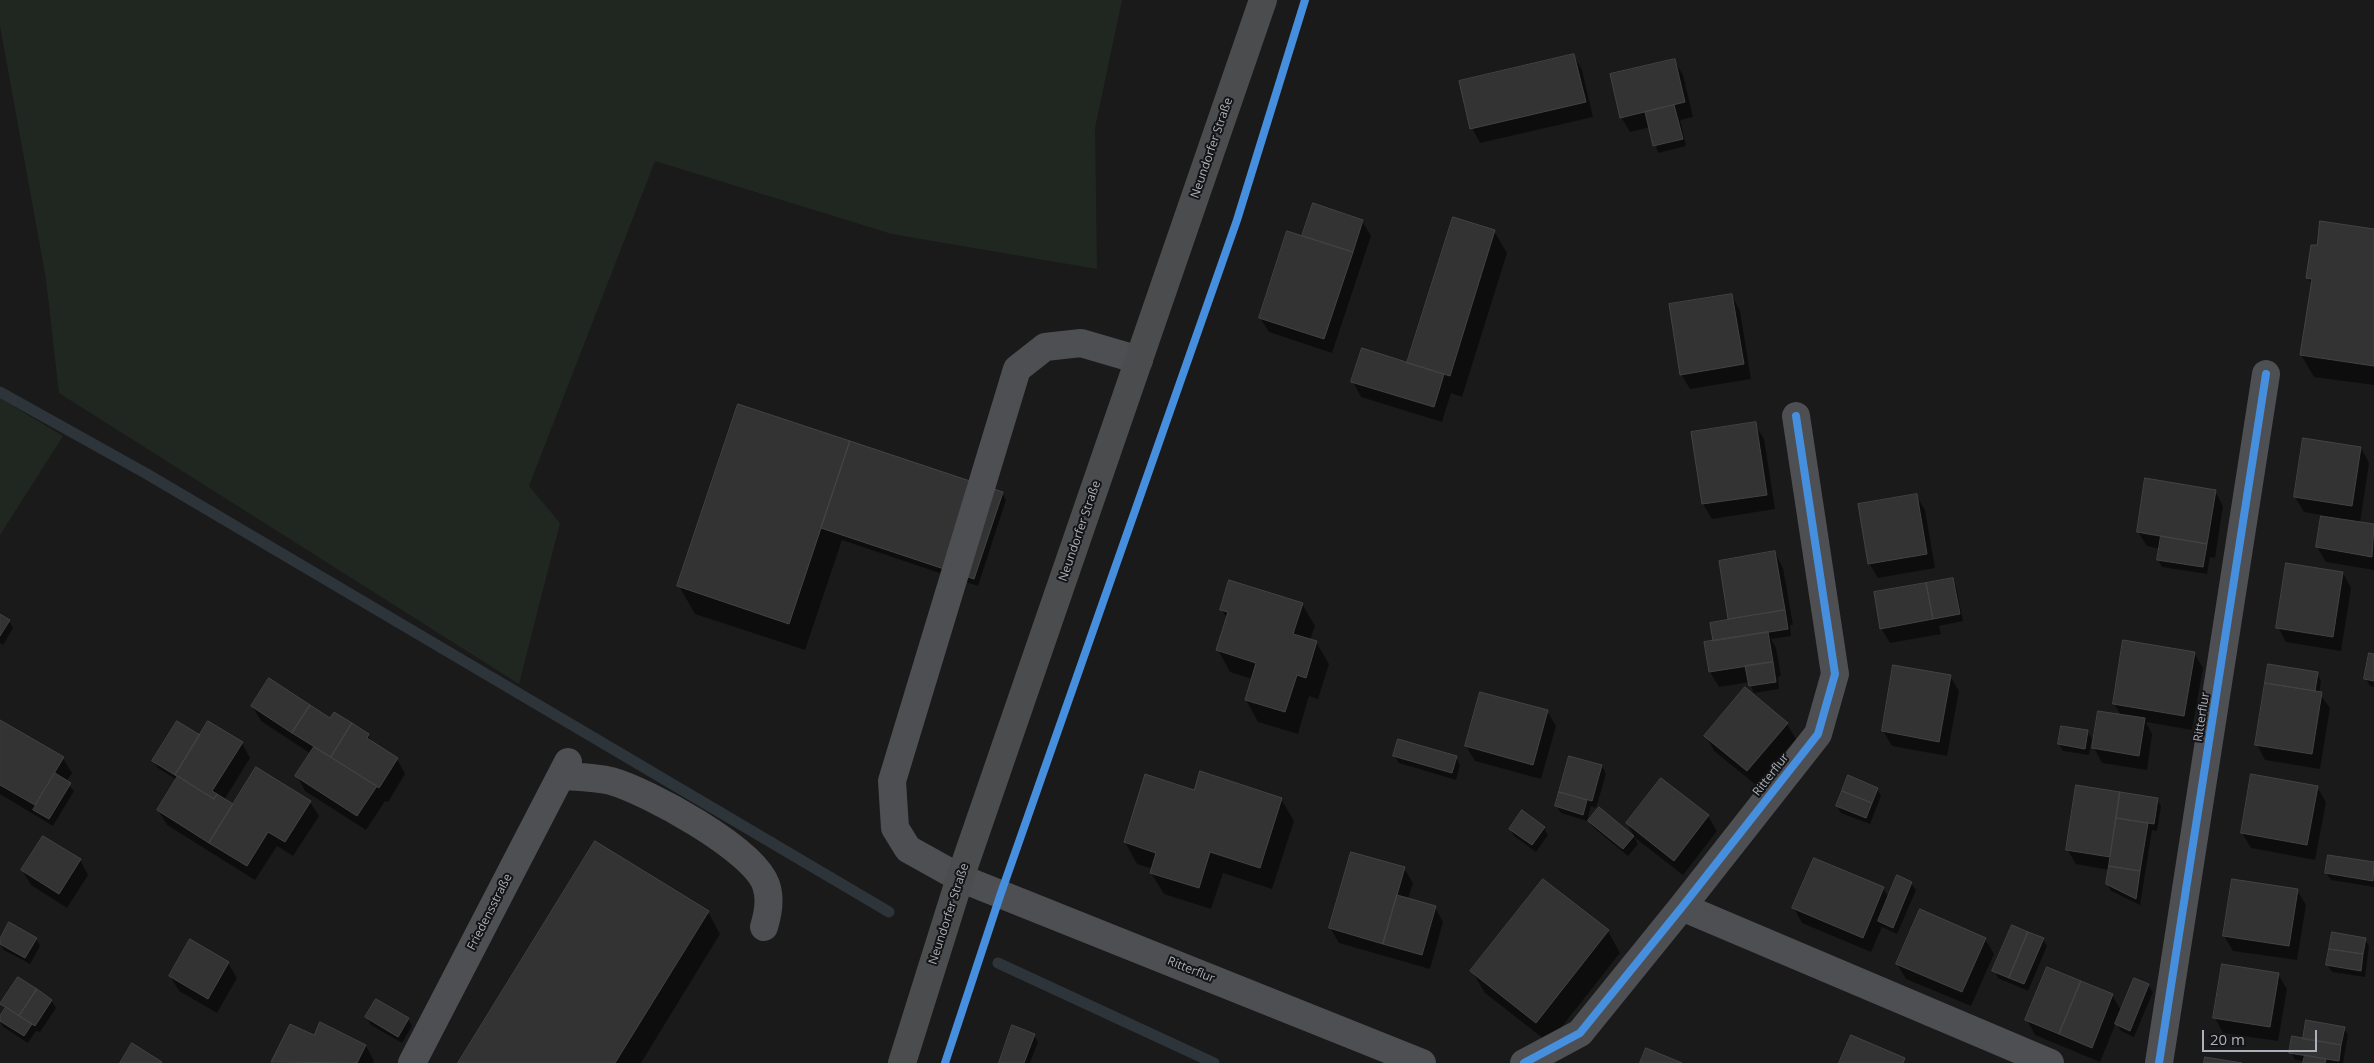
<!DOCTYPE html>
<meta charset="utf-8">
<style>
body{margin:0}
#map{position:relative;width:2374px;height:1063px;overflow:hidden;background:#1a1a1a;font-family:"Open Sans",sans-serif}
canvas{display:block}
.scale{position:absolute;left:2202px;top:1030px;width:115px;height:22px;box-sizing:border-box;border:2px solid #acb0ba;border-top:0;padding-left:6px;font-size:15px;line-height:18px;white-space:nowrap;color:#acb0ba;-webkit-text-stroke:4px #141416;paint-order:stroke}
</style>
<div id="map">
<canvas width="2374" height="1063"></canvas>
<div class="scale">20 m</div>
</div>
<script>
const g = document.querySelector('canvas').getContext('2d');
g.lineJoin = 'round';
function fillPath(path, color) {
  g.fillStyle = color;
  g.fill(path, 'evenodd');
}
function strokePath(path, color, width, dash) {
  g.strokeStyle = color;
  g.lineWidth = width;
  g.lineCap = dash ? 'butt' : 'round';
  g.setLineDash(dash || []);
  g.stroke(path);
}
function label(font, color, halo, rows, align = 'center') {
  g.font = font + ' "Open Sans",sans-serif';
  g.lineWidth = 4;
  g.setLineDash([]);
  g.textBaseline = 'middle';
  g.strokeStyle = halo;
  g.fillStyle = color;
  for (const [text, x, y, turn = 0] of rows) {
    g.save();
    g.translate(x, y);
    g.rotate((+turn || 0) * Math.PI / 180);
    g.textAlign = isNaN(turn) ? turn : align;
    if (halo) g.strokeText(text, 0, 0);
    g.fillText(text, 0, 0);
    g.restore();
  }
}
const green = new Path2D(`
 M 0,0 L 1122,0 L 1095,128 L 1097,269 L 892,234 L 655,161 L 529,486 L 560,523 L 519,684 L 59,393 L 46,279 L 0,26 Z
 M 0,398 L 63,436 L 0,535 Z`);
const shadow = new Path2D(`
 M 1574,56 L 1582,70 L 1593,117 L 1480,143 L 1472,128 Z
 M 1674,60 L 1683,75 L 1693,117 L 1680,120 L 1686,146 L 1658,153 L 1650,127 L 1630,132 L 1621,117 Z
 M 1362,221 L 1371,236 L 1332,353 L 1269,332 L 1260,318 L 1303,238 Z
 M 1494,231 L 1507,253 L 1462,397 L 1451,393 L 1442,422 L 1361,397 L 1353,382 L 1411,365 Z
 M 2374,231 L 2374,385 L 2314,377 L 2301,355 L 2312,285 L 2308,278 L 2318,247 Z
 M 1732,296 L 1740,311 L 1751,379 L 1690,389 L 1681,374 Z
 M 739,406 L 1002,493 L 1006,500 L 978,586 L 842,540 L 805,650 L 695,614 L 679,586 Z
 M 1755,424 L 1764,439 L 1775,509 L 1712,519 L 1703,504 L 1693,433 Z
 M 2361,448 L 2369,463 L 2360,523 L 2374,525 L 2374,570 L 2326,562 L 2317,547 L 2322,515 L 2304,512 L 2295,497 Z
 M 2215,491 L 2223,506 L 2215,558 L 2210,557 L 2207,574 L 2162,567 L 2158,560 L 2160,549 L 2147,546 L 2138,532 ZM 2143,532 L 2162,535 L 2162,537 L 2143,534 Z
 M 1916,495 L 1925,510 L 1935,568 L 1878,578 L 1869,563 Z
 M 1775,553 L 1783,568 L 1793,625 L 1790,625 L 1791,636 L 1771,639 L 1776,648 L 1781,676 L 1778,677 L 1779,689 L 1754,693 L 1749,682 L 1719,687 L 1710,672 L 1706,643 L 1715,642 Z
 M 2343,573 L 2351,588 L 2341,651 L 2286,642 L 2278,627 Z
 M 1952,579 L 1956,586 L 1963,621 L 1939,626 L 1941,634 L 1890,643 L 1881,628 Z
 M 1302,604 L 1315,626 L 1310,640 L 1316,642 L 1329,664 L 1318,699 L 1309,696 L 1298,734 L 1258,722 L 1246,700 L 1252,679 L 1230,672 L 1218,650 L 1227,619 L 1222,610 Z
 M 0,615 L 9,621 L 13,628 L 3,645 L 0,643 Z
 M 2194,653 L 2203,668 L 2192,730 L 2146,722 L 2152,734 L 2147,770 L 2102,763 L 2094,748 L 2121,715 L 2114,704 Z
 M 2374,655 L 2374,687 L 2370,686 L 2366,679 Z
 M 2317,673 L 2321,681 L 2319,693 L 2330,708 L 2320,769 L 2265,760 L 2257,745 Z
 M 1950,676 L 1959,691 L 1947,756 L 1892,746 L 1883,731 Z
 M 252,706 L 330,719 L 368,735 L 374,745 L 397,759 L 405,774 L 388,802 L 385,801 L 366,830 L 305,791 L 297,776 L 311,754 L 261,721 Z
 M 1547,711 L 1556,726 L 1541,779 L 1475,761 L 1466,746 Z
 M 0,721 L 63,758 L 72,773 L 66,782 L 74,791 L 53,826 L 0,794 Z
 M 1787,724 L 1796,739 L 1756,785 L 1714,751 L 1706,736 Z
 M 2087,731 L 2092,739 L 2089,755 L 2063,751 L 2059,744 Z
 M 242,743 L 250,758 L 224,800 L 234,806 L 310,802 L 319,816 L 293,856 L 277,846 L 255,880 L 167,825 L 158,810 L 177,780 L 158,768 L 153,761 Z
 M 1394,756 L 1456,757 L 1460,765 L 1456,780 L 1399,763 Z
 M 1570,758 L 1602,766 L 1606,774 L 1596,808 L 1591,806 L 1587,821 L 1561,813 L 1556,806 Z
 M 1661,780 L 1708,816 L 1717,831 L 1683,875 L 1634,837 L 1638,844 L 1628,856 L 1594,828 L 1589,821 L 1599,809 L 1635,838 L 1627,823 Z
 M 2077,786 L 2157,799 L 2161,806 L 2157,831 L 2152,830 L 2140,905 L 2111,891 L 2107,884 L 2109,870 L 2076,864 L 2067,849 Z
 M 2317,787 L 2326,802 L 2315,860 L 2251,848 L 2242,833 Z
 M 1877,789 L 1881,796 L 1870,824 L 1841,813 L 1837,806 Z
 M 1195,792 L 1281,799 L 1294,821 L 1272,889 L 1223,873 L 1211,909 L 1164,894 L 1151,873 L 1153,869 L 1137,864 L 1125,842 Z
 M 1544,828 L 1548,835 L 1536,852 L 1514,836 L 1510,829 Z
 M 2329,856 L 2374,864 L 2374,887 L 2331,880 L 2326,873 Z
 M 80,860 L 88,875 L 67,908 L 31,885 L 22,870 Z
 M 1404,868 L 1413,883 L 1408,899 L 1435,907 L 1443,922 L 1430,969 L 1339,943 L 1330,928 Z
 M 1911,883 L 1916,890 L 1897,934 L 1882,927 L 1871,952 L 1802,923 L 1794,908 L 1883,888 L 1889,898 Z
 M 2297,890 L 2306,905 L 2297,960 L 2233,951 L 2224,936 Z
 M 708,912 L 720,934 L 641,1063 L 459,1063 Z
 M 1608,931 L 1620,953 L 1549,1043 L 1485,993 L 1472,971 Z
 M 36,939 L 40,946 L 30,964 L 4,950 L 0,944 L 0,942 Z
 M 1985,939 L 1994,954 L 1971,1006 L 1906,979 L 1897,964 Z
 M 2043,939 L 2047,946 L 2028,991 L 1998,978 L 1994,970 Z
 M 2365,939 L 2369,946 L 2365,977 L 2332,972 L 2327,965 Z
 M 191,941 L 228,963 L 237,978 L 217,1013 L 179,991 L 170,976 Z
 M 2278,974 L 2287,989 L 2278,1041 L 2223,1033 L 2215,1018 Z
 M 2148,985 L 2153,992 L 2134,1037 L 2121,1031 L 2116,1023 L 2100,1062 L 2035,1035 L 2027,1020 L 2112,995 L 2122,1012 Z
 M 51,1000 L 56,1008 L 40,1032 L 36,1031 L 28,1043 L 3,1027 L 0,1021 L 5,1010 L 2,1004 Z
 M 367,1017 L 408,1019 L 412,1026 L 402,1043 L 371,1025 Z
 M 2344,1028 L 2348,1035 L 2343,1063 L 2304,1063 L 2305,1061 L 2295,1060 L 2291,1052 L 2304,1040 Z
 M 1034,1035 L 1038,1042 L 1030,1063 L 1000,1063 Z
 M 314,1037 L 366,1046 L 374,1061 L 373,1063 L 273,1063 Z`);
const stream = new Path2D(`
 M 0,392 L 147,474 L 889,912
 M 998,963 L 1214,1063`);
const building = new Path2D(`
 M 1574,54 L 1586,102 L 1470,129 L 1459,81 Z
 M 1675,59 L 1685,102 L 1620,118 L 1610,74 Z
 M 1674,105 L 1683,139 L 1653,146 L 1645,112 Z
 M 1313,203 L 1363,220 L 1353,252 L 1302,236 Z
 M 1453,217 L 1495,230 L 1450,376 L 1407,363 Z
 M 2320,221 L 2374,229 L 2374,366 L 2300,355 L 2312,279 L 2306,278 L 2311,245 L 2317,245 Z
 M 1287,231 L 1353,252 L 1324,339 L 1259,318 Z
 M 1732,294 L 1744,364 L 1680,375 L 1669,304 Z
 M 1362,348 L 1444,374 L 1434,407 L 1351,382 Z
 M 738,404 L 850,441 L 789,624 L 677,586 Z
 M 1756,422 L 1767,495 L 1702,504 L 1691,432 Z
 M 2303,438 L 2361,447 L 2352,506 L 2294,497 Z
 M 850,441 L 1003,492 L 974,579 L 821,528 Z
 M 2145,478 L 2216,490 L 2207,544 L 2137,532 Z
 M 1917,494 L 1927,554 L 1868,564 L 1858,504 Z
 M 2321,516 L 2374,524 L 2372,557 L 2316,547 Z
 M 2161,536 L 2207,544 L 2203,567 L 2157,560 Z
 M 1775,551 L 1785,610 L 1728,619 L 1719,561 Z
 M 2286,563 L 2343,572 L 2333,637 L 2276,628 Z
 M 1953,578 L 1960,614 L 1933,619 L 1926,583 Z
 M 1229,580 L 1303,603 L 1293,634 L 1317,641 L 1306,678 L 1297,675 L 1285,712 L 1245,700 L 1256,663 L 1216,650 L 1228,612 L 1220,610 Z
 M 1926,583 L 1933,619 L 1880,629 L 1874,592 Z
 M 1785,610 L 1788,629 L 1713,641 L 1710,623 Z
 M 0,614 L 10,620 L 0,636 Z
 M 1768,632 L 1773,662 L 1709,672 L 1704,642 Z
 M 2123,640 L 2195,652 L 2184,716 L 2113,704 Z
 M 2369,653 L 2374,654 L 2374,681 L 2364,679 Z
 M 1773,662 L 1776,682 L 1749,686 L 1745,666 Z
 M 2268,664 L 2318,672 L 2315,691 L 2265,683 Z
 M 1893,665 L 1951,675 L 1939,742 L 1882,731 Z
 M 269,678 L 310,705 L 292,733 L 251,706 Z
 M 2265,683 L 2322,692 L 2312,754 L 2255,745 Z
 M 1745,687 L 1788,723 L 1747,771 L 1704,736 Z
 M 1480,692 L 1548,710 L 1533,765 L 1465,746 Z
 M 310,705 L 330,718 L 334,712 L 352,723 L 331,757 L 292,733 Z
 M 2098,711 L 2145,718 L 2139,756 L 2092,748 Z
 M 0,720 L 64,757 L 35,805 L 0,785 Z
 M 177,721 L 200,735 L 175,775 L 152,761 Z
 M 208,721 L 243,742 L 212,791 L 217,794 L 214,799 L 175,775 Z
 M 352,723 L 369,734 L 367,738 L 398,758 L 379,788 L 331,757 Z
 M 2061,726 L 2088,730 L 2085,749 L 2058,744 Z
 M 1398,739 L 1457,756 L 1452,773 L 1393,756 Z
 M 314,747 L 377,786 L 357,816 L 295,776 Z
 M 1569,756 L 1602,765 L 1592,801 L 1559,792 Z
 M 256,767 L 311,801 L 285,842 L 268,832 L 247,866 L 209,843 Z
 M 1200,771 L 1282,798 L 1260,868 L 1210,852 L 1199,888 L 1150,873 L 1156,853 L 1124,842 L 1145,774 L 1194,790 Z
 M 55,773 L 71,783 L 49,819 L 33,810 Z
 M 2251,774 L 2318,786 L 2307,845 L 2241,833 Z
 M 1848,775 L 1878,788 L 1872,803 L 1842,791 Z
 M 178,776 L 214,799 L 217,794 L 233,804 L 209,843 L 157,810 Z
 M 1661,778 L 1709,815 L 1674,861 L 1626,823 Z
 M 2076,785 L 2120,792 L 2110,857 L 2066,850 Z
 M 1842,791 L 1872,803 L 1866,818 L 1836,806 Z
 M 1559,792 L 1587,800 L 1583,815 L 1555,806 Z
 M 2120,792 L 2158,798 L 2154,824 L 2116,818 Z
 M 1599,807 L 1634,836 L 1623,849 L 1588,821 Z
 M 1522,810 L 1545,827 L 1532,845 L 1509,829 Z
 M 2116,818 L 2148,823 L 2140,871 L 2109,866 Z
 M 43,836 L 81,859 L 59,894 L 21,870 Z
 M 595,841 L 709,911 L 615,1063 L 458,1063 Z
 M 1351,852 L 1405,867 L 1383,944 L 1329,928 Z
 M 2328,855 L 2374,862 L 2373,881 L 2325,873 Z
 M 1814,858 L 1884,887 L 1863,938 L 1792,908 Z
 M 2109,866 L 2140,871 L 2136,899 L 2106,884 Z
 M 1897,875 L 1912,882 L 1893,928 L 1878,921 Z
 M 1543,879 L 1609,930 L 1536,1023 L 1470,971 Z
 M 2232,879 L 2298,889 L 2289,946 L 2223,936 Z
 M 1397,895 L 1436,906 L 1422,955 L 1383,944 Z
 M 1920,909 L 1986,938 L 1962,992 L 1896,964 Z
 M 9,922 L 37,938 L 25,958 L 0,944 L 0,939 Z
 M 2012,925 L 2028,932 L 2009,978 L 1992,971 Z
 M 2028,932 L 2044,938 L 2024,984 L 2009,978 Z
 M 2332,932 L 2366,938 L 2363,954 L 2329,949 Z
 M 190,939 L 229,962 L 208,999 L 169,976 Z
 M 2329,949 L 2363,954 L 2361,971 L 2326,965 Z
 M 2222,964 L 2279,973 L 2270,1027 L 2213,1018 Z
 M 2047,967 L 2081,981 L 2059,1034 L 2025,1020 Z
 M 18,977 L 37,989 L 19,1016 L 0,1004 Z
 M 2134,978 L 2149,984 L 2130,1031 L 2115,1024 Z
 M 2081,981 L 2113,994 L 2092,1048 L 2059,1034 Z
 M 37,989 L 52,1000 L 35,1026 L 19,1016 Z
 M 376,999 L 409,1018 L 398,1037 L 365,1017 Z
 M 6,1007 L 32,1024 L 24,1036 L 0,1021 L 0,1016 Z
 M 2306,1020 L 2345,1027 L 2341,1045 L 2303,1039 Z
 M 320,1022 L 366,1045 L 357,1063 L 271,1062 L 290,1024 L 314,1035 Z
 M 1012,1025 L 1035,1034 L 1024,1063 L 999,1063 Z
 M 1851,1035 L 1905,1058 L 1903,1063 L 1839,1063 Z
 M 2292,1036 L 2341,1045 L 2339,1061 L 2289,1053 Z
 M 132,1043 L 162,1062 L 161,1063 L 120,1063 Z
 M 1646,1048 L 1682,1063 L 1640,1063 Z
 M 2305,1055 L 2326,1059 L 2325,1063 L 2303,1063 Z
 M 2205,1057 L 2242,1063 L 2204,1063 Z`);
const minor = new Path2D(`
 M 1139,360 L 1081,343 L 1045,347 L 1017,369 L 892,781 L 895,828 L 908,849 L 960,878 L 1422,1063
 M 561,776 C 577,777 595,777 611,781 C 647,791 754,849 766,885 C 771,899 768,914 764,927
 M 1682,907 L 2050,1063
 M 412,1063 L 568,762
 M 1524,1063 L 1580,1033 L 1682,907 L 1818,734 L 1835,674 L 1796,416
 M 2159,1063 L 2266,374`);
const major = new Path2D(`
 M 902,1063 L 960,878 L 1263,0`);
const cycleway = new Path2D(`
 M 945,1063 L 1001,893 L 1237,220 L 1305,0
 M 1524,1063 L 1580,1033 L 1682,907 L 1818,734 L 1835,674 L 1796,416
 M 2159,1063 L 2266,374`);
const streetNames = [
 ["Neundorfer Straße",1212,148,-71],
 ["Neundorfer Straße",1080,531,-71],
 ["Ritterflur",2202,717,-81],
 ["Ritterflur",1771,775,-52],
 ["Friedensstraße",490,912,-63],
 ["Neundorfer Straße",949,914,-72],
 ["Ritterflur",1191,970,22]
];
fillPath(green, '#202721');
fillPath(shadow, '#0007');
strokePath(stream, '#2d353b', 11);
fillPath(building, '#333334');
strokePath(building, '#424346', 1);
strokePath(minor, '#4e4f52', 28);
strokePath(major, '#4b4c4e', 28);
strokePath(cycleway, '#468fdf', 8);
label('12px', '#acb0ba', '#141416', streetNames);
</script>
